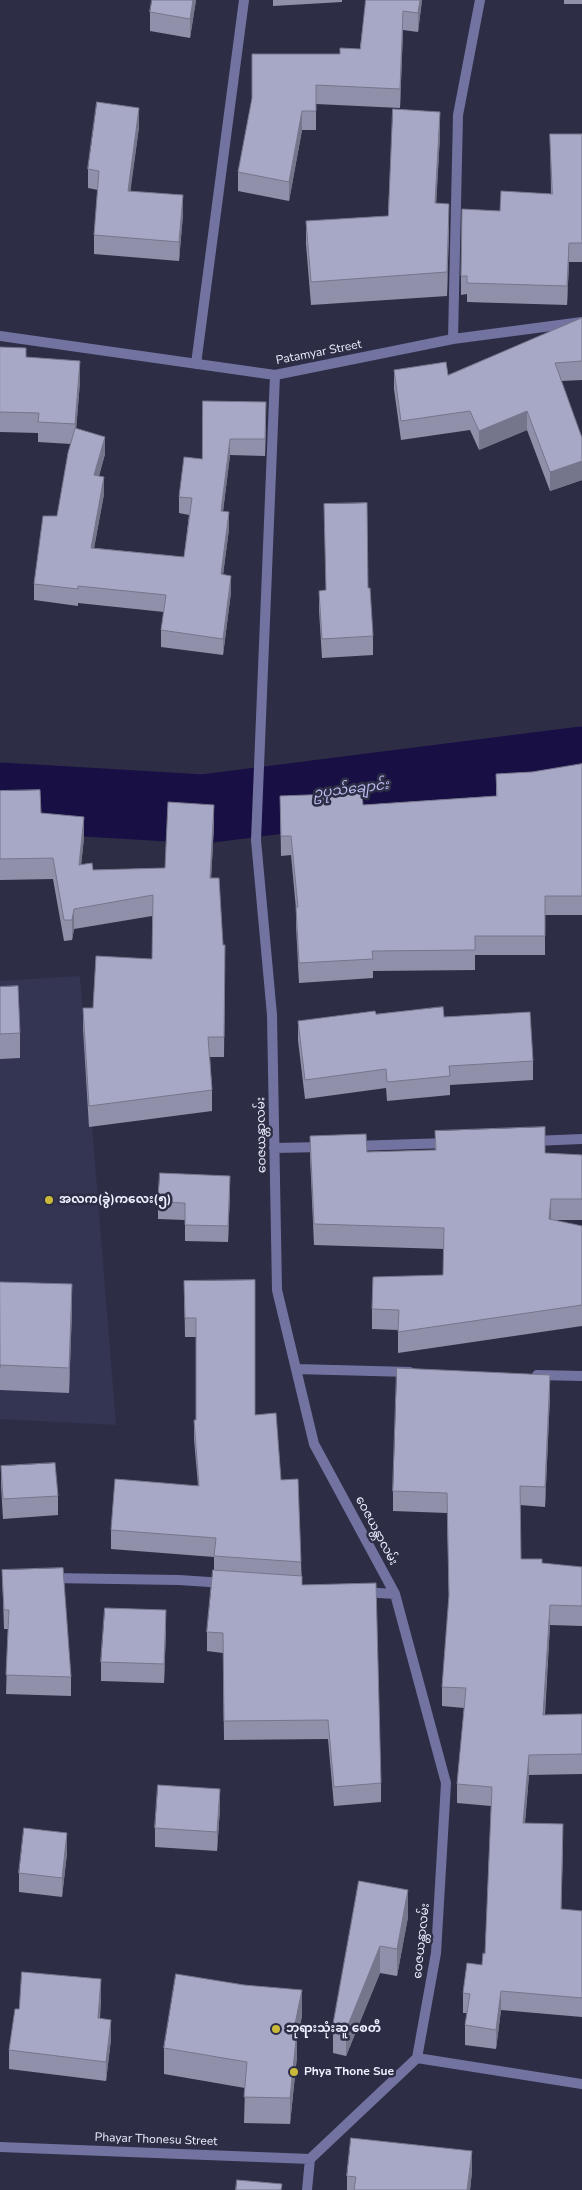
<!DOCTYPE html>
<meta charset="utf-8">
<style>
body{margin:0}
canvas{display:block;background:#2d2d45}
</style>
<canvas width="582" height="2190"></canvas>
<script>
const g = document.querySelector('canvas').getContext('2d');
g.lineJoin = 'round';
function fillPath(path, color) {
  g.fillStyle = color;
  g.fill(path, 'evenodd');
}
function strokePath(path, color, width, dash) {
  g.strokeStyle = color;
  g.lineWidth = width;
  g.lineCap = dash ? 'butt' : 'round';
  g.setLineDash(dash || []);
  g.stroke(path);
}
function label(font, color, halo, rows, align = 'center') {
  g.font = font + ' "Nunito Sans","Noto Sans Myanmar",sans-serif';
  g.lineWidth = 5;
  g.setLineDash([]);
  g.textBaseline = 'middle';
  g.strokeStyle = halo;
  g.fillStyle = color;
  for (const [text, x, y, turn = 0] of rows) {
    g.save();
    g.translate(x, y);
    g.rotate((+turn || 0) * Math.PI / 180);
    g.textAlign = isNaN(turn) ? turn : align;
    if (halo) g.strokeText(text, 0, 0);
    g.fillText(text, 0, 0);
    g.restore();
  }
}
const built = new Path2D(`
 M 80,976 L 116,1425 L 0,1419 L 0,981 Z`);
const river = new Path2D(`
 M 0,797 L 203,809 L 582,761`);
const street = new Path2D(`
 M 0,336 L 275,375 L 453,339 L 582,322
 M 453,339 L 458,115 L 480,0
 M 196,364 L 244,0
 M 275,375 L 256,840 L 272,1015 L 277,1290 L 314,1444 L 395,1594 L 446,1783 L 436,1953 L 417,2058 L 310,2159 L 307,2190
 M 533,1141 L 582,1139
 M 353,1146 L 448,1143
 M 274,1148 L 323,1147
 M 296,1369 L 410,1372
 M 537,1375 L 582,1376
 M 51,1578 L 179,1580 L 224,1583
 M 363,1592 L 395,1594
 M 417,2058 L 582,2084
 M 0,2147 L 310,2159`);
const wall = new Path2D(`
 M 196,0 L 190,38 L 150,31 L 150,12 Z
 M 273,0 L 342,0 L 342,2 L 273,6 Z
 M 366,0 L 422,0 L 418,32 L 403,30 L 400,108 L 316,104 L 316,130 L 302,130 L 289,201 L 238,191 L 238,172 L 340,54 L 360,49 Z
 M 564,0 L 582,0 L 582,4 L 564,4 Z
 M 139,127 L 130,191 L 183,214 L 179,261 L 94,254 L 94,235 L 98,190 L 88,188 L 88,169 Z
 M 550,134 L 582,134 L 582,262 L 569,262 L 567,305 L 467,302 L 467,294 L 461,295 L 461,276 L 500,211 L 551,194 Z
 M 440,135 L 436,203 L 449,227 L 447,296 L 311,305 L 306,244 L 306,221 L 388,216 Z
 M 582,318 L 582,380 L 561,381 L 582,438 L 582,480 L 550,491 L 527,430 L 479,450 L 470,430 L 401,440 L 394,389 L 394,370 L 448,375 Z
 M 0,347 L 26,357 L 80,382 L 76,428 L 105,454 L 99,476 L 104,494 L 94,548 L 184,557 L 189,515 L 179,513 L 179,497 L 202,459 L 203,401 L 266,419 L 265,456 L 230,455 L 223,511 L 229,529 L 223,574 L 231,592 L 223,655 L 161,647 L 161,630 L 164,612 L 78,603 L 78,606 L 34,600 L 34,584 L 57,516 L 71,444 L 38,442 L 38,433 L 0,432 Z
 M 368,588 L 373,636 L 373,655 L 322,658 L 319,610 L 319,591 Z
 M 582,764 L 582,915 L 545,915 L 545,955 L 475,955 L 475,970 L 373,971 L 373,978 L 299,983 L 296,926 L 296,909 L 291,855 L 281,856 L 280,796 L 363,805 L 496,796 L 496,774 L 532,772 Z
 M 0,791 L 84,837 L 81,865 L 93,870 L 165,868 L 214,825 L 211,878 L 223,945 L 225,966 L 224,1057 L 210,1057 L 212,1090 L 212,1111 L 89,1127 L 83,1029 L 83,1008 L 93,1008 L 152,959 L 152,916 L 74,929 L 72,940 L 64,941 L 53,879 L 0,880 Z
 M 0,987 L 20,1033 L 20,1058 L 0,1059 Z
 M 376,1014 L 444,1017 L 533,1061 L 533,1080 L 450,1085 L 450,1095 L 387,1101 L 386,1088 L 305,1099 L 298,1040 L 298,1021 Z
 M 435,1131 L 545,1153 L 582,1155 L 582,1220 L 552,1220 L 582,1226 L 582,1326 L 398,1353 L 398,1330 L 372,1329 L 372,1309 L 443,1275 L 444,1249 L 314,1245 L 310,1157 L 310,1136 L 367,1152 L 435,1150 Z
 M 230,1192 L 228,1242 L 185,1241 L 185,1220 L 158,1219 L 158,1202 Z
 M 184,1281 L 255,1415 L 281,1480 L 301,1562 L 302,1585 L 381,1783 L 381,1802 L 334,1806 L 328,1739 L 224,1740 L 223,1653 L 207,1651 L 207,1632 L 214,1570 L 214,1557 L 111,1549 L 111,1530 L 198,1485 L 194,1439 L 194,1420 L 196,1420 L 196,1337 L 185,1337 Z
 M 0,1282 L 72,1309 L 69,1393 L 0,1390 Z
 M 550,1395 L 545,1507 L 520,1505 L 521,1559 L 542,1564 L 582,1567 L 582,1626 L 550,1625 L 545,1715 L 582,1714 L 582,1774 L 529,1775 L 525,1823 L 563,1844 L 561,1909 L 582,1911 L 582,2017 L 501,2010 L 496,2049 L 465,2045 L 465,2025 L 467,2013 L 463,2013 L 463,1993 L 482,1965 L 485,1954 L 491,1806 L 457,1803 L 457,1784 L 464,1708 L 442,1706 L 442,1687 L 449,1599 L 447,1513 L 393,1511 L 393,1491 Z
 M 1,1466 L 58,1496 L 58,1515 L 3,1519 L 1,1485 Z
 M 2,1570 L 71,1677 L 71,1696 L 6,1694 L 8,1629 L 4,1629 Z
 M 166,1629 L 164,1683 L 101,1681 L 101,1662 Z
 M 220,1808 L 217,1851 L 155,1847 L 155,1828 Z
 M 67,1853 L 62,1897 L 19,1892 L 19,1873 Z
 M 359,1881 L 408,1917 L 397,1976 L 380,1973 L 346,2056 L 333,2053 L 333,2026 Z
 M 101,1998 L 100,2019 L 111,2039 L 106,2081 L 9,2069 L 9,2050 L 19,2009 Z
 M 302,2016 L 297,2040 L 297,2056 L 290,2124 L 244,2123 L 245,2088 L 164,2074 L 164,2048 Z
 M 472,2171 L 470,2190 L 347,2190 L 347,2176 Z`);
const shadedWall = new Path2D(`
 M 193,0 L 196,0 L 190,38 L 190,19 Z
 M 420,0 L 422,0 L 418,32 L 418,13 Z
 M 403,11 L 403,30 L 400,108 L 400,89 Z
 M 139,108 L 139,127 L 128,210 L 128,191 Z
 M 302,111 L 302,130 L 289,201 L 289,182 Z
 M 440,112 L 440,135 L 435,227 L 435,203 Z
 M 183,195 L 183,214 L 179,261 L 179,242 Z
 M 449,204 L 449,227 L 447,296 L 447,272 Z
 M 569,243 L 569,262 L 567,305 L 567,286 Z
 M 80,361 L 80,382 L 75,445 L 75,424 Z
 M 266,402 L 266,419 L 265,456 L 265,439 Z
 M 527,411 L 527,430 L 479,450 L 479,431 Z
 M 105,437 L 105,454 L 94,492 L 94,475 Z
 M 230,439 L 230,455 L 221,528 L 221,511 Z
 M 582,461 L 582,480 L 550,491 L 550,472 Z
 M 104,477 L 104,494 L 91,565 L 91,548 Z
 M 229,512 L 229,529 L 221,591 L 221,574 Z
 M 231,576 L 231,592 L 223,655 L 223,639 Z
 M 214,805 L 214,825 L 210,899 L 210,878 Z
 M 84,817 L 84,837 L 79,886 L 79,865 Z
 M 74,909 L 74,929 L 72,940 L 72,920 Z
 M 230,1176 L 230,1192 L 228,1242 L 228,1226 Z
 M 551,1199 L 551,1220 L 549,1219 Z
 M 72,1284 L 72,1309 L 69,1393 L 69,1368 Z
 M 550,1375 L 550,1395 L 545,1507 L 545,1487 Z
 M 550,1605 L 550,1625 L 543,1734 L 543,1715 Z
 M 166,1610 L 166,1629 L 164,1683 L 164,1664 Z
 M 529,1755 L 529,1775 L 523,1842 L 523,1823 Z
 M 220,1789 L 220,1808 L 217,1851 L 217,1832 Z
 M 563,1824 L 563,1844 L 561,1928 L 561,1909 Z
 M 67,1833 L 67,1853 L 62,1897 L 62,1878 Z
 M 408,1890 L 408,1917 L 397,1976 L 397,1949 Z
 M 380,1946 L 380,1973 L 346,2056 L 346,2030 Z
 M 101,1979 L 101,1998 L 98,2038 L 98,2018 Z
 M 302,1990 L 302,2016 L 297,2040 L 297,2056 L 290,2124 L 290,2098 L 294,2029 Z
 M 501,1991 L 501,2010 L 496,2049 L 496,2030 Z
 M 111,2020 L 111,2039 L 106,2081 L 106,2062 Z
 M 472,2151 L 472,2171 L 470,2190 L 467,2190 Z`);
const building = new Path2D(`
 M 152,0 L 193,0 L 190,19 L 150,12 Z
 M 366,0 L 420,0 L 418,13 L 403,11 L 400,89 L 316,85 L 316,111 L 302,111 L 289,182 L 238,172 L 252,98 L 252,54 L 340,54 L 340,48 L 360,49 Z
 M 97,102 L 139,108 L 128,191 L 183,195 L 179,242 L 94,235 L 99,171 L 88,169 Z
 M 393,109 L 440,112 L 435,203 L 449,204 L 447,272 L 311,282 L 306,221 L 388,216 Z
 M 550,134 L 582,134 L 582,243 L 569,243 L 567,286 L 467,283 L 467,276 L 461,276 L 462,209 L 500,211 L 501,191 L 552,194 Z
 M 582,318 L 582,361 L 555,363 L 582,438 L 582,461 L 550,472 L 527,411 L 479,431 L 470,411 L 401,421 L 394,370 L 446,362 L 448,375 Z
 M 0,347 L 26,348 L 26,357 L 80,361 L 75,424 L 38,422 L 39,413 L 0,412 Z
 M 203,401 L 266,402 L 265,439 L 230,439 L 221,511 L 229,512 L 221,574 L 231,576 L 223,639 L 161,630 L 166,595 L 78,586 L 78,589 L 34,584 L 43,516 L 57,516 L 68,453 L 75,428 L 105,437 L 94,475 L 104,477 L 91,548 L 184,557 L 192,498 L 179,497 L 184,457 L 202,459 Z
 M 367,503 L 368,588 L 370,588 L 373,636 L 322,639 L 319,591 L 326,590 L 324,504 Z
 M 582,764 L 582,896 L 545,896 L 545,936 L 475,936 L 475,950 L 372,951 L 373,959 L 299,963 L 296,907 L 298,907 L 291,836 L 281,836 L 280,796 L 362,793 L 363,805 L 497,796 L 496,774 L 532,772 Z
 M 40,790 L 41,813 L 84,817 L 79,865 L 92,863 L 93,870 L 165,868 L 168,802 L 214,805 L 210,878 L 219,878 L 223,945 L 225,945 L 224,1037 L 208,1037 L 212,1090 L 89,1106 L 83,1008 L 93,1008 L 96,956 L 152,959 L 153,895 L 74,909 L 72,920 L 64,920 L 53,858 L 0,859 L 0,791 Z
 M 18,986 L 20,1033 L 0,1034 L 0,987 Z
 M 443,1007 L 444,1017 L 530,1012 L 533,1061 L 449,1066 L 450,1076 L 387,1082 L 386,1069 L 305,1080 L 298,1021 L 375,1011 L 376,1014 Z
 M 545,1127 L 545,1153 L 582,1155 L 582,1199 L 551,1199 L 549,1219 L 582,1226 L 582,1305 L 398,1332 L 399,1310 L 372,1309 L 373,1277 L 443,1275 L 444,1228 L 314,1224 L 310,1136 L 366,1134 L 367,1152 L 436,1150 L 435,1131 Z
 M 160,1173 L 230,1176 L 228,1226 L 185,1225 L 185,1203 L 158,1202 Z
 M 255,1280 L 255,1415 L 276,1413 L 281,1480 L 298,1479 L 301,1562 L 214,1556 L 216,1538 L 111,1530 L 115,1479 L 199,1486 L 194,1420 L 196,1420 L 196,1318 L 185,1318 L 184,1281 Z
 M 0,1282 L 72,1284 L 69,1368 L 0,1365 L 0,1368 Z
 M 397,1368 L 550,1375 L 545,1487 L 520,1486 L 521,1559 L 542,1559 L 542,1563 L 582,1567 L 582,1606 L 550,1605 L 543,1715 L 582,1714 L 582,1754 L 529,1755 L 523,1823 L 563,1824 L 561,1909 L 582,1911 L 582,1998 L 501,1991 L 496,2030 L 465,2025 L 470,1994 L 463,1993 L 467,1963 L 482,1965 L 483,1953 L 485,1954 L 492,1787 L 457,1784 L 466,1688 L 442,1687 L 449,1595 L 447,1493 L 393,1491 Z
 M 55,1463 L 58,1496 L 3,1499 L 1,1466 Z
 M 63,1568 L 71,1677 L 6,1675 L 9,1610 L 4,1610 L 2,1570 Z
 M 213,1570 L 302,1576 L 302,1585 L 376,1583 L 381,1783 L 334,1787 L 328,1720 L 224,1721 L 223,1633 L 207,1632 Z
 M 105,1608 L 166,1610 L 164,1664 L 101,1662 Z
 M 158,1785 L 220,1789 L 217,1832 L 155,1828 Z
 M 24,1828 L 67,1833 L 62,1878 L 19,1873 Z
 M 359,1881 L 408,1890 L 397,1949 L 380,1946 L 346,2030 L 333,2026 Z
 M 22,1972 L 101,1979 L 98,2018 L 111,2020 L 106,2062 L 9,2050 L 15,2009 L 19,2009 Z
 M 176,1974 L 244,1985 L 302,1990 L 294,2029 L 297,2030 L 290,2098 L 244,2097 L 247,2062 L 164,2048 Z
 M 351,2138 L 472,2151 L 467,2190 L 354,2190 L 356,2177 L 347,2176 Z
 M 237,2180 L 282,2184 L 281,2190 L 236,2190 Z`);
const markers = [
 [49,1200,5,"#c9ba3a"],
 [276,2029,5,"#c9ba3a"],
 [294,2072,5,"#c9ba3a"]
];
const streetNames = [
 ["Patamyar Street",319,353,-11],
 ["ဝေဇယန္တာလမ်း",262,1135,-91],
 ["ဝေဇယန္တာလမ်း",376,1531,62],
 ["ဝေဇယန္တာလမ်း",422,1941,-84],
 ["Phayar Thonesu Street",156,2140,2]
];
const poiNames = [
 ["အလက(ခွဲ)ကလေး(၅)",59,1200],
 ["ဘုရားသုံးဆူ စေတီ",286,2029],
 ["Phya Thone Sue",304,2072]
];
const waterNames = [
 ["ဥပုသ်ချောင်း",351,790,-7]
];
fillPath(built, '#343453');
strokePath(river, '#180f44', 69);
strokePath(street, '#7273a0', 10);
fillPath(wall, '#9090aa');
fillPath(shadedWall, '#75768b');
fillPath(building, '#a7a8c6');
strokePath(building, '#75768b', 1);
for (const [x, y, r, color] of markers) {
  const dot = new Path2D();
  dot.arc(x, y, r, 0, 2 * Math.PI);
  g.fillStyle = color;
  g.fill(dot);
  strokePath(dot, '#2d2d45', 2);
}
label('12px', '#eeefff', '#2d2d45', streetNames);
label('bold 12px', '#eeefff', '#2d2d45', poiNames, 'left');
label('italic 14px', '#bbbdf2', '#2d2d45', waterNames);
</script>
